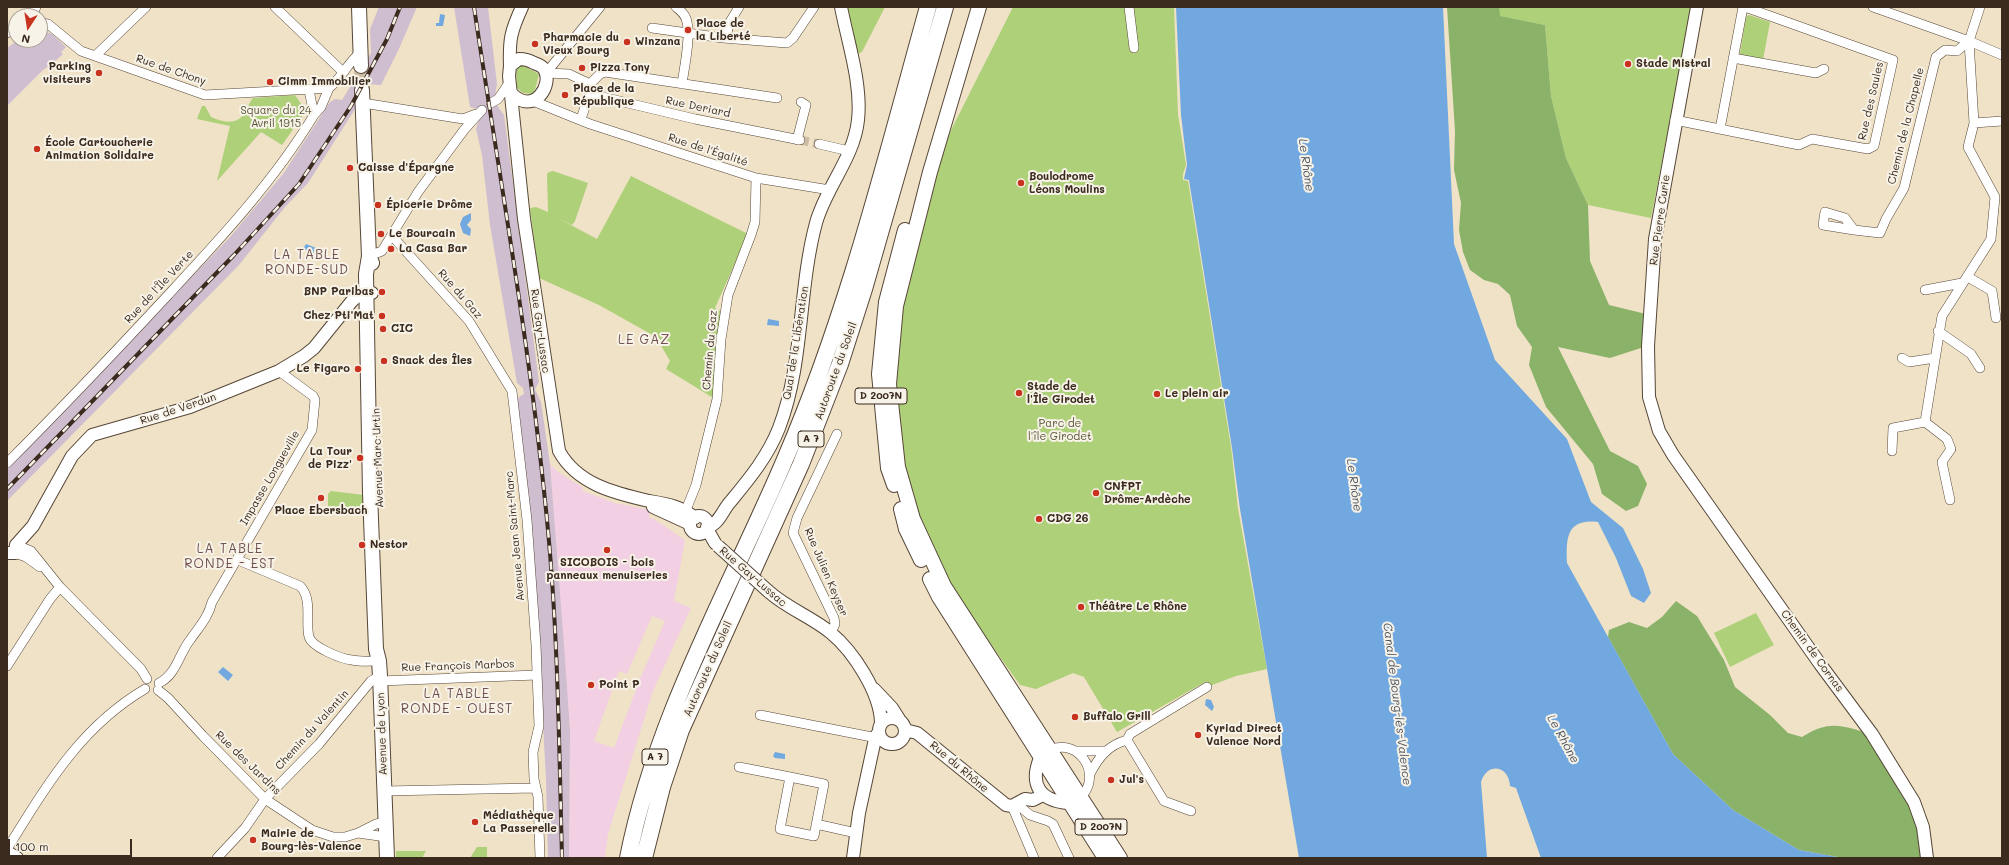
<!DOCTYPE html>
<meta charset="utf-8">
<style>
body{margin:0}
#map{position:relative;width:2009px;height:865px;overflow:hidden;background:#f0e2c6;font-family:Mali,sans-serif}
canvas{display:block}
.frame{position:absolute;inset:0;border:8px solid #3b2a1e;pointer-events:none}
.north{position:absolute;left:8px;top:8px;width:40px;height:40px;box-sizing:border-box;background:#f7f3e8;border:1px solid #aca397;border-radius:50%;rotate:192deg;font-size:11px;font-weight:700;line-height:16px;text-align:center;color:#3b2a1e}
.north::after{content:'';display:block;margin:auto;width:14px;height:18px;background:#c8321e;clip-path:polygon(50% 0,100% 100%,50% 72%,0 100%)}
.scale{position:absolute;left:8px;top:839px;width:124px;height:18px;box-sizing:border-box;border:2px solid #3b2a1e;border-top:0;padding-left:5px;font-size:12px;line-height:14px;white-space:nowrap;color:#3b2a1e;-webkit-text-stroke:3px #f7f3e8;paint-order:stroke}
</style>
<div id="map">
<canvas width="2009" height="865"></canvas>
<div class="frame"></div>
<div class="north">N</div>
<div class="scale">100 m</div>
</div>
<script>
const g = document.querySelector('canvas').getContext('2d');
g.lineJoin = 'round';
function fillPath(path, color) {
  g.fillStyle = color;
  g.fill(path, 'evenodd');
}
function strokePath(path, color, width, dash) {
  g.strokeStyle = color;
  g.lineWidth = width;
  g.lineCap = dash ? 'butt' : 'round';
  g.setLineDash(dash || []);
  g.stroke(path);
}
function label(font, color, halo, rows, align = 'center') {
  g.font = font + ' Mali,sans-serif';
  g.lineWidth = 4;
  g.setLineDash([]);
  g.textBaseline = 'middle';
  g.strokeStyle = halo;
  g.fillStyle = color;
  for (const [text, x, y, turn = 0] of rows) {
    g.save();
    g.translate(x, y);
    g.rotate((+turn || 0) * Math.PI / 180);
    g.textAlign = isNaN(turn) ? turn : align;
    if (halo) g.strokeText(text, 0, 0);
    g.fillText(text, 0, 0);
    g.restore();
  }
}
const built = new Path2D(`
 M 550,464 L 558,472 L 582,487 L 583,491 L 615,503 L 650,510 L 649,518 L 654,519 L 685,540 L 674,601 L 691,608 L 653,691 L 608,834 L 605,858 L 569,858 L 570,731 ZM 652,616 L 665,621 L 640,679 L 614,748 L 594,741 L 619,671 L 627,674 Z`);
const industrial = new Path2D(`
 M 379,7 L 417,7 L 398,51 L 381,85 L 366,84 L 357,100 L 357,106 L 308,183 L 285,207 L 239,265 L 7,501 L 7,470 L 230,237 L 283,174 L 330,102 L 335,99 L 342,100 L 371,53 L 370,29 Z
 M 454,7 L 488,7 L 497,84 L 494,101 L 504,115 L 525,275 L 539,382 L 535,389 L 541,402 L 550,464 L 565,658 L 570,731 L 569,858 L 548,858 L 546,780 L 533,537 L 517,401 L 519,397 L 524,394 L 523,388 L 517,383 L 490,225 L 482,155 L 476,129 L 482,110 L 470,107 Z
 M 40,30 L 52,34 L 66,47 L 61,52 L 63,54 L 53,63 L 43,70 L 7,106 L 7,48 L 18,40 L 40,40 Z`);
const green = new Path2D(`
 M 846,7 L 885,7 L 862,52 L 854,55 Z
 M 1013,7 L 1174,7 L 1178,114 L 1186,165 L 1183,174 L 1183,180 L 1188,181 L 1231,447 L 1238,509 L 1267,669 L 1236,676 L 1207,687 L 1205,682 L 1117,732 L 1084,677 L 1073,673 L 1036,689 L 1020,685 L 992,646 L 944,586 L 913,519 L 889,384 L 896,306 L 930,172 Z
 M 1499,7 L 1692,7 L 1651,218 L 1588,205 L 1566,158 L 1551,96 L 1545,25 L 1499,16 Z
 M 1749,15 L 1770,22 L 1763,60 L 1742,56 L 1740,54 L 1746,17 Z
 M 522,65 L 539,74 L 535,90 L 532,94 L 523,93 L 517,88 L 516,70 Z
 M 295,95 L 306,111 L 282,145 L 261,132 L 217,181 L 230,126 L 197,119 L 202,106 L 205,106 L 211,117 C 222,122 238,126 245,112 C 248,108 249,103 253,98 Z
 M 553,171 L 588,183 L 575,221 L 572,225 L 556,217 L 597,239 L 631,176 L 748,234 L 715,308 L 722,312 L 715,399 L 666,369 L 670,361 L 656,337 L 599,305 L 539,278 L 530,208 L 536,207 L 548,212 L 547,174 L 549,172 Z
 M 331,491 L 364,495 L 364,511 L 328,506 L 328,494 Z
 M 1756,613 L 1774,645 L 1730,667 L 1714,633 Z
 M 477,847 L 487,847 L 487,858 L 470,858 Z
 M 396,851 L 426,851 L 422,858 L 396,858 Z`);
const forest = new Path2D(`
 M 1447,7 L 1499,7 L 1500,16 L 1545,25 L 1551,96 L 1566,158 L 1588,205 L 1590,261 L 1609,305 L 1646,314 L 1644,347 L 1610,358 L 1558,347 L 1610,451 L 1638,466 L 1647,484 L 1638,506 L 1626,511 L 1602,494 L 1593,464 L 1546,407 L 1529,365 L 1532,347 L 1517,326 L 1510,295 L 1498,284 L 1484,280 L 1470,270 L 1463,252 L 1459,230 L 1461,203 L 1454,170 L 1455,131 Z
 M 1676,601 L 1697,616 L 1724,660 L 1735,687 L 1770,715 L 1788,733 L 1802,737 C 1830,719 1842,726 1872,734 L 1904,786 L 1927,858 L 1843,858 L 1799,850 L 1733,810 L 1673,754 L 1608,637 L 1609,630 L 1629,622 L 1647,628 L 1662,617 Z`);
const water = new Path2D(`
 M 1176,7 L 1443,7 L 1454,244 L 1495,360 L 1567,439 L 1591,502 L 1623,528 L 1643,569 L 1651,593 L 1644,603 L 1631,596 L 1616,558 L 1598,522 C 1566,518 1566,539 1567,563 L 1673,754 L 1733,810 L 1799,850 L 1843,858 L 1541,858 L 1516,788 L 1510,786 C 1509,765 1487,762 1481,782 L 1487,858 L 1299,858 L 1240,509 L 1232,448 L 1189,180 L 1184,179 L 1187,165 L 1181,115 Z
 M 440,14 L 445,15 L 443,26 L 436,26 L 436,23 L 439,23 Z
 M 471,213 L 471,220 L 467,225 L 471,229 L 470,236 L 463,233 L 460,224 L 463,217 Z
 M 306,244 L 316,248 L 314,253 L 303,249 Z
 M 768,319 L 779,321 L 779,326 L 767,325 Z
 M 223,667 L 233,675 L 228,681 L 218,672 Z
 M 1206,699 L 1211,700 L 1214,707 L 1212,711 L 1205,705 Z
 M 775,752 L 785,754 L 785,759 L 775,758 L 773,756 Z`);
const streetTunnel = new Path2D(`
 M 800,140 L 819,144`);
const primaryTunnel = new Path2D(`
 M 361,66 L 362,90`);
const street = new Path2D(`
 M 275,7 L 343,72
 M 676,7 C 681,11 686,15 687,22 C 691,37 684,69 682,84
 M 1129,7 L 1134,48
 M 1873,7 L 1969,41 L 2002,55
 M 32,16 L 36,7
 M 40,22 L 48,24 L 81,51 L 205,95 L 329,88 C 342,78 348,62 361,52
 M 652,28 L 723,38 L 787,43 L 793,38 L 814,7
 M 7,33 L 16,25
 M 727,38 L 728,25 L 739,7
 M 95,56 L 146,7
 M 1733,58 L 1816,73 L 1824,69
 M 546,73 L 600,7
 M 546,73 L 569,74 L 590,84
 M 590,84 L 600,74 L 605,72 L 777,98
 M 309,90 L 314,115
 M 590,94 L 695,119 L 800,140
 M 533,101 L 590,124 L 756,178 L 830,190
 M 363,103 L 463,119 L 476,114
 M 491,103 L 498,99 L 509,83
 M 581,119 L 591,89
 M 1675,120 L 1799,145 L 1812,139 L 1868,149 L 1874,146 L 1893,60 L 1745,7
 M 1974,123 L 2002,121
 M 1720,129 L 1743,7
 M 797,140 L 806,105 L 801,102
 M 819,144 L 849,151
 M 1854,230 L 1823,225 L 1825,212 L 1845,218 L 1854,230 L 1880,233 L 1886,219 L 1904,188 L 1936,57 L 1945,50 L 1957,51 L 1969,41
 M 392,236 L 469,321 L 512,391 L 527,520 L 536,645 L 539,726 L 533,752 L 534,779 L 538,797 L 540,858
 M 369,256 L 382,251 L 418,192 L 464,130 L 482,110
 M 1968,277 L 1992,291 L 1996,318
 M 1925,290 L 1962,283
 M 1938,331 L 1971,354 L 1980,368
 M 1902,358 L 1909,362 L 1935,358
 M 1892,451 L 1893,428 L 1925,422
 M 7,463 C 62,408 116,351 169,294 C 221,238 274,181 314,115 L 321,107 L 329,88
 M 1950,500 L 1942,462 L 1951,449 L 1947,439 L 1925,422 L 1942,316 L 1991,239 L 1995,197 L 1968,147 L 1974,123 L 1969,41 L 1980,7
 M 686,516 L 686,510 L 696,485 L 717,399 L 721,339 L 728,295 L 751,235 L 755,222 L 756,178
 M 16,545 L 31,551 L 60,587 L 141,669 L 147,679
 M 15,553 L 26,557 L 40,567
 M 238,560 L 300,586 C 313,599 305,621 309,637 C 312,647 341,659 352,660 C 361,662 370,661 379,661
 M 831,633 L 835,624 L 834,618 L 793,533 L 797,518 L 837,434
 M 7,666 L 50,599 L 60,587
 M 380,681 L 537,675
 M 159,683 C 176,675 179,654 190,640 C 199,627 208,618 212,602 L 312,430 L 315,400 L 313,396 L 279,371
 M 158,690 L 168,698 L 203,736 L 265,799 L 312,830 L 333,837 L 345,837 L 358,833 L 376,824 L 386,822
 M 760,715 L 872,737 L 878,733
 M 1127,740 L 1164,801 L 1191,811
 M 1050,750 C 1079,737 1103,775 1081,797
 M 1077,751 L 1104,751
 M 739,767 L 790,777
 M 1090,774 C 1098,758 1108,745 1127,740 L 1130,734 L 1207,687
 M 790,777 L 824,784 L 814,836 L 780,829 Z
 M 384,791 L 535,788
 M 1017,804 L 1030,815 L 1048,821 L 1053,824 L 1069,858
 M 1012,806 L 1034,858
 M 816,824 L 856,833
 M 358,833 L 386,837
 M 7,849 C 46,787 79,728 145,689
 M 217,858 L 245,828 L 265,799 L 319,744 L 371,681 L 380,676`);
const secondary = new Path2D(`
 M 1697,7 L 1655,239 L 1648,346 L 1649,397 L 1659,431 L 1673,455 L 1820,664 L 1872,734 L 1914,802 L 1923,827 L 1927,858
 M 510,66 C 509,39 511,31 522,7
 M 511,93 C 534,117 554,84 544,69 C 542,66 537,64 534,63 C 529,60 525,59 519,59 L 510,66 L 509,76 L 524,219 L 559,451 C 577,484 614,493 649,501 C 667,504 681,506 695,518
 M 653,507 L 690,524
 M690 525a9 9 0 1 1 18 0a9 9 0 1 1-18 0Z
 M 707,527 C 719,525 723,509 731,501 C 750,478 768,456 779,428 C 804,363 798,290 816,223 C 826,187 854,158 858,120 C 862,84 848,43 841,7
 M 707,529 L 715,543
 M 7,553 L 15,553 L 16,545 L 33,526 L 72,456 L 92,435 L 190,407 L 279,371 L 304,356 L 314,348 L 352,301 L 359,295 L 372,293
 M 768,591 C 788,609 812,617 831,633 C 854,652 880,693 881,722
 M 874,689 L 892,708 L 899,719
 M879 731a13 13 0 1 1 26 0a13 13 0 1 1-26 0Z
 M 905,730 L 917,733 L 922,737 L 1006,805 L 1012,806 L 1025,799 L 1033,800 L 1043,795
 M 1040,758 C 1029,785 1040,801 1069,803
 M 7,852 L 17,858
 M 853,858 L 859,813 L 875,739 L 878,733`);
const primary = new Path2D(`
 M 359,7 L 361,66
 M 979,7 L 930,172 L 896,306 L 889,384 L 898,467 L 913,519 L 944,586 L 1120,858
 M 362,90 L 369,256 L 372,263
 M 369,256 L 366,274 L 370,493 L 376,649 L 379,661 L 380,676 L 387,858
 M 894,485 L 888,468 L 879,374 L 886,302 L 905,230
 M 901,509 L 906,529 L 921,560
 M 930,579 L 939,597 L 1105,858`);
const highway = new Path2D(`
 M 628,858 C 656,716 730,589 786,457 C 848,313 886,158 928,7
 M 644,858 L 662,787 L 681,730 L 801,464 L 840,364 L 864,289 L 945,7`);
const rail = new Path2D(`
 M 474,7 C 499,174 529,341 546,510 C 558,625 559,742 562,858
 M 7,489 L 234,255 L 299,184 L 351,106 L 387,39 L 400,7`);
const secondaryBridge = new Path2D(`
 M 718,546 L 768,591`);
const markers = [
 [688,30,4,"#c8321e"],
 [627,42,4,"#c8321e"],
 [535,44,4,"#c8321e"],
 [1628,64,4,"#c8321e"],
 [582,68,4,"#c8321e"],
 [99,73,4,"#c8321e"],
 [270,82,4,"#c8321e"],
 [565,95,4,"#c8321e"],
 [37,149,4,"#c8321e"],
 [350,168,4,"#c8321e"],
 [1021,183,4,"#c8321e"],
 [378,205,4,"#c8321e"],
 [381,234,4,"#c8321e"],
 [391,249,4,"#c8321e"],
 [382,292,4,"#c8321e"],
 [382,316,4,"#c8321e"],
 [383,329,4,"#c8321e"],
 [384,361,4,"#c8321e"],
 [358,369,4,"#c8321e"],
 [1019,393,4,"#c8321e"],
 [1157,394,4,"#c8321e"],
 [360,458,4,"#c8321e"],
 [1096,493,4,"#c8321e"],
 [321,498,4,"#c8321e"],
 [1039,519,4,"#c8321e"],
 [362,545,4,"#c8321e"],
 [607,550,4,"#c8321e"],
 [1081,607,4,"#c8321e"],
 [591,685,4,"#c8321e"],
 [1075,717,4,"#c8321e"],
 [1198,735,4,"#c8321e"],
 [1111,780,4,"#c8321e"],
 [475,822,4,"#c8321e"],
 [253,840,4,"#c8321e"]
];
const shields = [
 [881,396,52],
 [811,439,26],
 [655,757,26],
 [1101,827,52]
];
const shieldNames = [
 ["D 2007N",881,396],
 ["A 7",811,439],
 ["A 7",655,757],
 ["D 2007N",1101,827]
];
const poiNames = [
 ["Place de",696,24],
 ["la Liberté",696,37],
 ["Pharmacie du",543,38],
 ["Vieux Bourg",543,51],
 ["Winzana",635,42],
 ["Stade Mistral",1636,64],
 ["Parking",91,67,"right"],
 ["visiteurs",91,80,"right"],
 ["Pizza Tony",590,68],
 ["Cimm Immobilier",278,82],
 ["Place de la",573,89],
 ["République",573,102],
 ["École Cartoucherie",45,143],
 ["Animation Solidaire",45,156],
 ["Caisse d'Épargne",358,168],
 ["Boulodrome",1029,177],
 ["Léons Moulins",1029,190],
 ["Épicerie Drôme",386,205],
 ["Le Bourcain",389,234],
 ["La Casa Bar",399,249],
 ["BNP Paribas",374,292,"right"],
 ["Chez Pti'Mat",374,316,"right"],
 ["CIC",391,329],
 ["Snack des Îles",392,361],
 ["Le Figaro",350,369,"right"],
 ["Stade de",1027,387],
 ["l'Île Girodet",1027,400],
 ["Le plein air",1165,394],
 ["La Tour",352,452,"right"],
 ["de Pizz'",352,465,"right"],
 ["CNFPT",1104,487],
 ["Drôme-Ardèche",1104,500],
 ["Place Ebersbach",321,511,"center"],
 ["CDG 26",1047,519],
 ["Nestor",370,545],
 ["SICOBOIS - bois",607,563,"center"],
 ["panneaux menuiseries",607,576,"center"],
 ["Théâtre Le Rhône",1089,607],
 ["Point P",599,685],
 ["Buffalo Grill",1083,717],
 ["Kyriad Direct",1206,729],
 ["Valence Nord",1206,742],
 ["Jul's",1119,780],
 ["Médiathèque",483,816],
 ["La Passerelle",483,829],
 ["Mairie de",261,834],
 ["Bourg-lès-Valence",261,847]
];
const streetNames = [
 ["Rue de Chony",171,70,19],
 ["Rue des Saules",1871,101,-77],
 ["Rue Deriard",698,107,12],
 ["Chemin de la Chapelle",1906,126,-76],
 ["Rue de l'Égalité",708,150,18],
 ["Rue Pierre Curie",1660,220,-82],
 ["Rue de l'Île Verte",159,287,-47],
 ["Rue du Gaz",460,294,49],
 ["Rue Gay-Lussac",540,331,82],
 ["Quai de la Libération",796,343,-81],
 ["Chemin du Gaz",710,350,-85],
 ["Autoroute du Soleil",836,371,-70],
 ["Rue de Verdun",178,409,-18],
 ["Avenue Marc Urtin",378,458,-92],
 ["Impasse Longueville",270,478,-60],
 ["Avenue Jean Saint-Marc",515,536,-95],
 ["Rue Julien Keyser",826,572,67],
 ["Rue Gay-Lussac",753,577,41],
 ["Chemin de Cornas",1812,651,54],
 ["Rue François Marbos",458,666,-2],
 ["Autoroute du Soleil",708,669,-66],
 ["Chemin du Valentin",312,730,-48],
 ["Avenue de Lyon",382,734,-92],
 ["Rue des Jardins",248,763,44],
 ["Rue du Rhône",959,767,40]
];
const parkNames = [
 ["Square du 24",276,111],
 ["Avril 1915",276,124],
 ["Parc de",1060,424],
 ["l'île Girodet",1060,437]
];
const waterNames = [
 ["Le Rhône",1306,165,82],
 ["Le Rhône",1354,485,82],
 ["Canal de Bourg-lès-Valence",1397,704,83],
 ["Le Rhône",1563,739,61]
];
const quarterNames = [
 ["LA TABLE",307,255],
 ["RONDE-SUD",307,270],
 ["LE GAZ",644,340],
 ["LA TABLE",230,549],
 ["RONDE - EST",230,564],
 ["LA TABLE",457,694],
 ["RONDE - OUEST",457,709]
];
fillPath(built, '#f2cfe2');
fillPath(industrial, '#cfbdd0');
fillPath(green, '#add079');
fillPath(forest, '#8ab269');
fillPath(water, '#70a8df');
strokePath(streetTunnel, '#ccbda4', 9, [9, 4.5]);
strokePath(primaryTunnel, '#ccbda4', 14, [14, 7]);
strokePath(street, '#564637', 10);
strokePath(secondary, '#564637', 14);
strokePath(primary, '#564637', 16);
strokePath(highway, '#564637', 18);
strokePath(street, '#fff', 9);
strokePath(secondary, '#fff', 12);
strokePath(primary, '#fff', 14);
strokePath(highway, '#fff', 16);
strokePath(rail, '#3b2a1e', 4);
strokePath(rail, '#f7f3e8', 2.5, [8]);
strokePath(secondaryBridge, '#564637', 14, []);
strokePath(secondaryBridge, '#fff', 12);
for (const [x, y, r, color] of markers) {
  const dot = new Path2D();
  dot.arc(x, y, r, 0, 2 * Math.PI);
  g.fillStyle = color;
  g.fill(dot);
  strokePath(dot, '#f7f3e8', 1.5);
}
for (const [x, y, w] of shields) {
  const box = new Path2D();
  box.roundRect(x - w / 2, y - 8, w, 16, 3);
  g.fillStyle = '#f7f3e8';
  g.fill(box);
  strokePath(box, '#3b2a1e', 1);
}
label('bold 10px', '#3b2a1e', null, shieldNames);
label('bold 11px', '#3b2a1e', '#f7f3e8', poiNames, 'left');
label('11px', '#3b2a1e', '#f7f3e8', streetNames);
label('11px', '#585435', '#f7f3e8', parkNames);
label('italic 12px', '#4e5662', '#f7f3e8', waterNames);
g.letterSpacing = '1px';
label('13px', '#70504f', '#f7f3e8', quarterNames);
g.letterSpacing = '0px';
</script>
